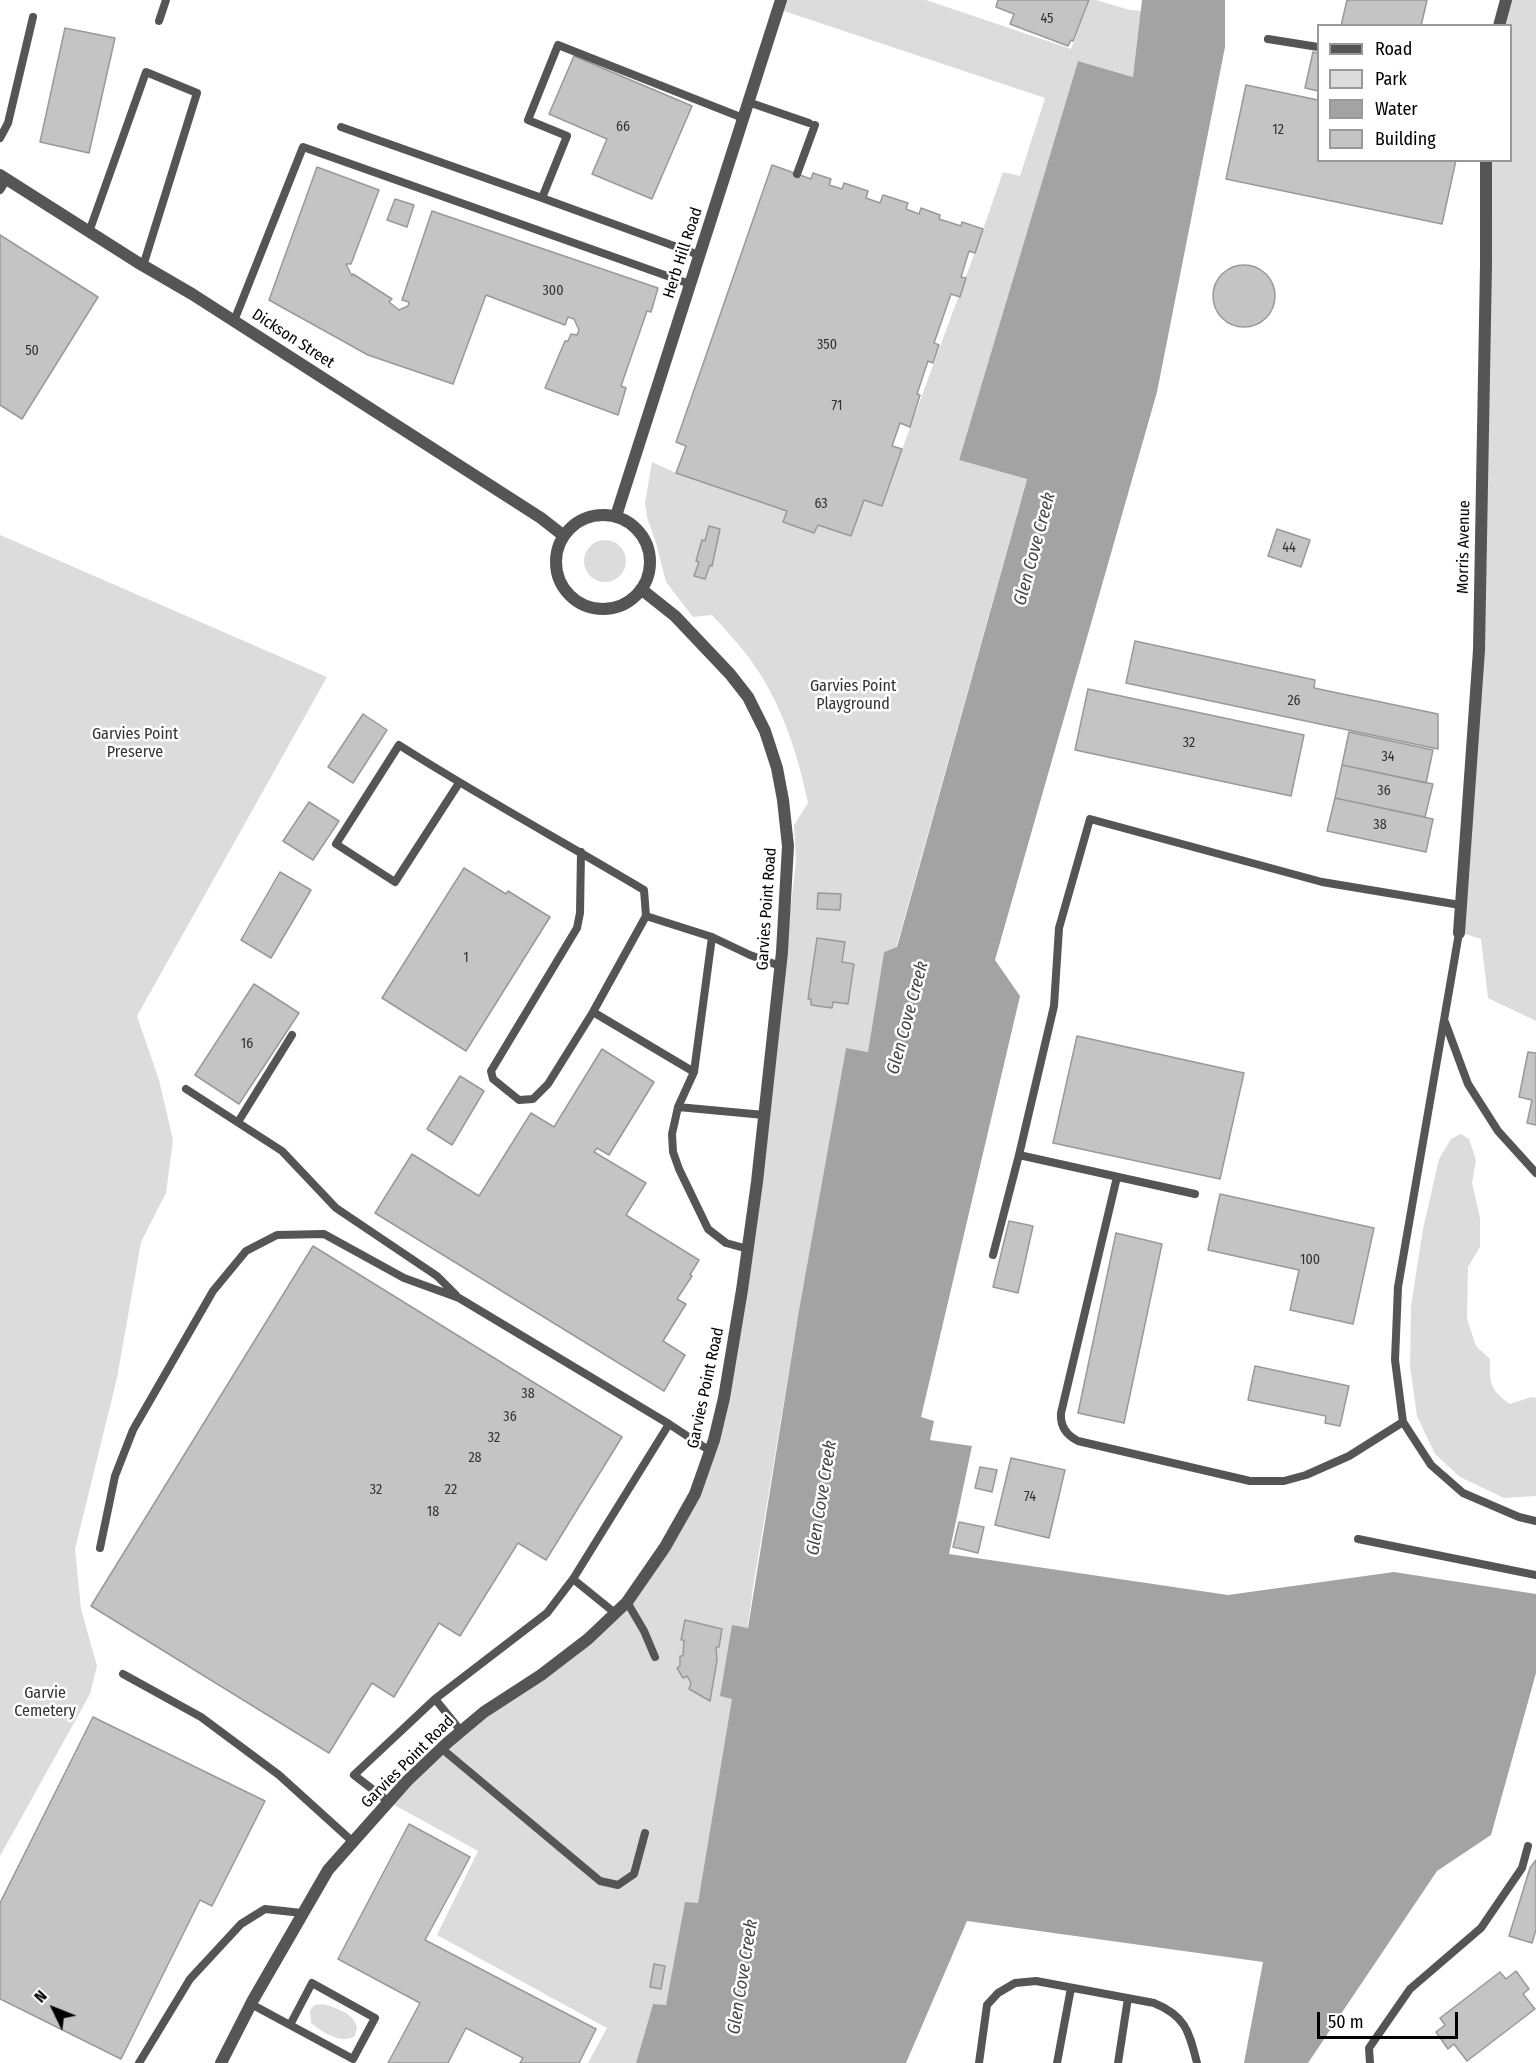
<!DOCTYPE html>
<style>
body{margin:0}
#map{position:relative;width:1536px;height:2063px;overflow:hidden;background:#fff;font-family:"Fira Sans Condensed",sans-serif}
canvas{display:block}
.legend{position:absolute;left:1317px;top:24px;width:195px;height:138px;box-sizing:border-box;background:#fff;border:2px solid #999;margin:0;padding:8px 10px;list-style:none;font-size:18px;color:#000}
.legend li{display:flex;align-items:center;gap:12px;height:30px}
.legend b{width:30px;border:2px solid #999}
.north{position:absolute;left:24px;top:1979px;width:60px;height:60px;-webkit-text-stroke:4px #fff;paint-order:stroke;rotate:313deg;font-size:16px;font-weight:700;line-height:24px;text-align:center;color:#000}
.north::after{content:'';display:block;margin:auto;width:21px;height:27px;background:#000;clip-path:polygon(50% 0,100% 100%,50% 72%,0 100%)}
.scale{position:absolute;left:1317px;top:2012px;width:141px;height:27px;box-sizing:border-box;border:3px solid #000;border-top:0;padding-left:8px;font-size:18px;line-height:21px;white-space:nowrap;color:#000;-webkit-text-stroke:4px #fff;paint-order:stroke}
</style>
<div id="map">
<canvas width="1536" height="2063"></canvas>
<ul class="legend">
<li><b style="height:8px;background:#555"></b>Road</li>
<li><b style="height:16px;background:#dcdcdc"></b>Park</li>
<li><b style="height:16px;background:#a3a3a3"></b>Water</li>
<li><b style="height:16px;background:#c4c4c4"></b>Building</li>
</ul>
<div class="north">N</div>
<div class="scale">50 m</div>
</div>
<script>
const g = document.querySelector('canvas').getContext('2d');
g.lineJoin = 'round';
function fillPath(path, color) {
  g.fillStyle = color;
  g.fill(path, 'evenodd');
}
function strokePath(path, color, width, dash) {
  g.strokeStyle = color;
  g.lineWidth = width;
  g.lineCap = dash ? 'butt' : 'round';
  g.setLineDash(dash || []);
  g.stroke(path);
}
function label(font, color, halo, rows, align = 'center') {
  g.font = font + ' "Fira Sans Condensed",sans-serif';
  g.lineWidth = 5;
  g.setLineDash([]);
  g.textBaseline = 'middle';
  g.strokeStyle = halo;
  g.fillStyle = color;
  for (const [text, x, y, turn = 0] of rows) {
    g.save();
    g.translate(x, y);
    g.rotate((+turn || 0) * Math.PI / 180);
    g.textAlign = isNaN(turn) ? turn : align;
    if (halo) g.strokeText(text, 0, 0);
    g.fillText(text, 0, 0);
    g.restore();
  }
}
const green = new Path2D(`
 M 781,0 L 926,0 L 1071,49 L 1090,0 L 1096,0 L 1130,10 L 1142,11 L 1134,77 L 1078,61 L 959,460 L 1027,478 L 896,948 L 884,952 L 868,1052 L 846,1048 L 799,1310 L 753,1588 L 708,1918 L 680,2008 L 653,2004 L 636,2063 L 588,2063 L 607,2028 L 437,1935 L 478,1851 L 389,1802 L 407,1781 L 546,1669 L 625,1601 L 684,1510 L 722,1398 L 785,957 L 796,861 L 794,825 L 808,803 C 797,749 778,693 743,650 C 733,638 723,627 712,615 L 693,617 L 666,582 L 656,543 L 647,517 L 645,503 L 652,462 L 676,473 L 787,511 L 783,523 L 814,533 L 818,525 L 851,536 L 864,500 L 882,506 C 921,394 965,284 1003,172 L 1020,176 L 1045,98 L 778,9 Z
 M 1503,0 L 1536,0 L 1536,1021 L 1488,998 L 1481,939 L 1462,933 L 1475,638 L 1484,161 L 1510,160 L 1510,26 L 1494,25 Z
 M 0,535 L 327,677 L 137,1016 L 159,1080 L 173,1140 L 166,1193 L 141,1242 L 117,1378 L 75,1549 L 81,1609 L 97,1666 L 90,1694 L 0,1856 Z
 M584 561a21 21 0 1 1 42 0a21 21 0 1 1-42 0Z
 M 1461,1134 L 1469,1139 L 1476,1160 L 1472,1183 L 1480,1218 L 1480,1247 L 1468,1267 L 1467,1319 L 1476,1346 L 1490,1359 C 1490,1382 1489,1390 1510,1404 L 1531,1397 L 1536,1398 L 1536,1496 L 1504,1498 L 1460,1477 L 1435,1454 L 1417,1416 L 1410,1366 L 1411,1306 L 1423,1229 L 1439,1159 L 1451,1139 Z
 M 323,2004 C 336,2008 353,2013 357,2027 L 355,2036 C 341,2045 322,2032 311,2023 L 310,2010 L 315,2005 Z`);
const water = new Path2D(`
 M 1142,0 L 1225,0 L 1225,47 L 1157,392 L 995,960 L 1020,996 L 921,1417 L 934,1421 L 930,1440 L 972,1446 L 949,1554 L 1228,1595 L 1394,1572 L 1536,1594 L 1536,1673 L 1491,1835 L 1437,1871 L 1308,2063 L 1244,2063 L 1263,1962 L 967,1921 L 906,2063 L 636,2063 L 653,2004 L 666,2005 L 685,1902 L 698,1903 L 732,1699 L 720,1696 L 732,1625 L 748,1628 L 799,1310 L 846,1048 L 868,1052 L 884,952 L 897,947 L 1027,479 L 959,460 L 1078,61 L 1133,77 Z`);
const building = new Path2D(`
 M 998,0 L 1089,0 L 1073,41 L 1071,40 L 1068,46 L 1010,24 L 1014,14 L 996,7 Z
 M 1347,0 L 1427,0 L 1421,26 L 1341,26 Z
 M 65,28 L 115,38 L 89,153 L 40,142 Z
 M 1313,52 L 1318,53 L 1318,91 L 1305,88 Z
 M 574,56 L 692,106 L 652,199 L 592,174 L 607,139 L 549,114 Z
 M 1246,85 L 1318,100 L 1318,160 L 1456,160 L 1442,224 L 1226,179 Z
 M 772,165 L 811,179 L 813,173 L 831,179 L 829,185 L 842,189 L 844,183 L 868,191 L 866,198 L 880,203 L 883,195 L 908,203 L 906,209 L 919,214 L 921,208 L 940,215 L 939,219 L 961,226 L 962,222 L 983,229 L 975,253 L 969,251 L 961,277 L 966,278 L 960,297 L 951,294 L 934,343 L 939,345 L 933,363 L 928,361 L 917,394 L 920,395 L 910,427 L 900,423 L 892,446 L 902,449 L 882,506 L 864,500 L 851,536 L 818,525 L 814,533 L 783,522 L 787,511 L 676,473 L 686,446 L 676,442 Z
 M 317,167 L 379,190 L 351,264 L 346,264 L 352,276 L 353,274 L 392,299 L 389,302 L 399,310 L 408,306 L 409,302 L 402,300 L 432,211 L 658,288 L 651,312 L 647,311 L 621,386 L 626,388 L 618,415 L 545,388 L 565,341 L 568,341 L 571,334 L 577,335 L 579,330 L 574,319 L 568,317 L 565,325 L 486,295 L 453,384 L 368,355 L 269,300 Z
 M 395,199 L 414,205 L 407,227 L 387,220 Z
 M 0,235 L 98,297 L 22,419 L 0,405 Z
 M1213 296a31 31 0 1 1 62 0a31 31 0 1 1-62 0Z
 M 709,526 L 720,529 L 712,566 L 710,565 L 705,579 L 694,576 L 699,562 L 696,561 L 702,540 L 705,541 Z
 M 1277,529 L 1310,540 L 1301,567 L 1268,556 Z
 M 1135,641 L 1315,680 L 1314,688 L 1438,714 L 1438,749 L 1126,683 Z
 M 1088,689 L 1304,735 L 1291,796 L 1075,750 Z
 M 363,714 L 387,730 L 353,783 L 328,767 Z
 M 1349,732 L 1433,750 L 1426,783 L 1342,765 Z
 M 1342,765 L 1433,784 L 1425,817 L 1335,798 Z
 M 1335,798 L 1433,819 L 1426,852 L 1327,831 Z
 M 309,802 L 339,821 L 313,860 L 283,841 Z
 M 464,868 L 506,894 L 508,891 L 550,917 L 466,1051 L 382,998 Z
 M 280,872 L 311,890 L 271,958 L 241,940 Z
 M 818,893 L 841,894 L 840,910 L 817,909 Z
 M 817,938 L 845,942 L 842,962 L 854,964 L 848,1004 L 833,1002 L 832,1008 L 811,1005 L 811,999 L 808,999 Z
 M 254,984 L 299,1013 L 239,1104 L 195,1075 Z
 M 1077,1036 L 1244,1073 L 1220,1179 L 1053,1143 Z
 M 602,1049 L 654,1082 L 609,1155 L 597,1148 L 594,1152 L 646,1183 L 626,1215 L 699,1260 L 690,1275 L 692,1276 L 677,1299 L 686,1304 L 663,1341 L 685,1355 L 664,1391 L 375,1213 L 412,1154 L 479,1196 L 531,1113 L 554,1127 Z
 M 1528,1052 L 1536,1053 L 1536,1125 L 1527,1123 L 1532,1100 L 1519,1097 Z
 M 460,1076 L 484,1091 L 452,1145 L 427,1129 Z
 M 1220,1194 L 1374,1228 L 1353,1324 L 1290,1310 L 1299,1270 L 1208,1250 Z
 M 1009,1221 L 1033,1226 L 1018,1293 L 993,1287 Z
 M 1116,1233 L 1162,1244 L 1124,1423 L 1078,1413 Z
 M 313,1246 L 622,1437 L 546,1560 L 518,1543 L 460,1636 L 439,1623 L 394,1697 L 372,1683 L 329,1753 L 91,1606 Z
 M 1255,1366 L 1349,1386 L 1340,1426 L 1325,1423 L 1326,1416 L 1248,1400 Z
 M 1011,1458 L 1065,1470 L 1049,1538 L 995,1525 Z
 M 980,1467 L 997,1470 L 992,1492 L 975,1488 Z
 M 959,1522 L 984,1527 L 978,1553 L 953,1547 Z
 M 685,1620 L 722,1629 L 719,1647 L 716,1647 L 717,1660 L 710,1701 L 689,1689 L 691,1683 L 687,1676 L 683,1678 L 677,1668 L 680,1666 L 680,1656 L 683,1656 L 684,1640 L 681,1640 Z
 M 93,1717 L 265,1801 L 212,1906 L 200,1900 L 121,2059 L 0,1999 L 0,1903 Z
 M 409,1824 L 470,1857 L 425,1940 L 596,2029 L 579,2063 L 520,2063 L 523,2058 L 466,2028 L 448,2063 L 388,2063 L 420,2003 L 338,1959 Z
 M 1536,1860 L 1536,1930 L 1532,1943 L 1509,1936 L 1530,1868 Z
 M 654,1964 L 665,1966 L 661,1989 L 650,1987 Z
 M 1516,1971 L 1529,1989 L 1523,1994 L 1535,2009 L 1467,2061 L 1454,2044 L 1448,2049 L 1436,2032 L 1445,2025 L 1440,2018 L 1500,1972 L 1506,1979 Z`);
const service = new Path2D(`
 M 159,21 L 166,0
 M 1268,39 L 1318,47
 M 748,102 L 809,123
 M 341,127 L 542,198
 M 0,138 L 8,123 L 33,17
 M 797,174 L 815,125
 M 0,190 L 7,179
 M 89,232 L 146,72 L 197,93 L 143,266
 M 699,255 L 542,198 L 567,136 L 528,120 L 558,45 L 743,118
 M 234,321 L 303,147 L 690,284
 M 459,783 L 395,882 L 336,844 L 399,745 C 479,796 562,841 644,890 L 646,916
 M 581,852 L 580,913 L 577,928 L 491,1071 L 493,1079 L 519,1100 L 533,1099 L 548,1084 L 593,1012
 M 1459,933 L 1398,1287 L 1395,1360 L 1403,1422 L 1431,1465 L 1463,1493 L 1519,1517 L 1536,1521
 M 712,937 L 694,1072 L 678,1107 L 672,1134 L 673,1152 L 679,1169 L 708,1229 L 726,1243 L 748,1249
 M 1445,1022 L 1468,1084 L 1498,1131 L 1536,1173
 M 694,1072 L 593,1012 L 646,916 L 712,937 L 750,955 L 780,966
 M 186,1089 L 282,1151 L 336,1208 L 437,1276 L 456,1295
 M 678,1107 L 764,1115
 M 238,1122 L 292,1035
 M 1117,1177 L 1061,1413 C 1060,1426 1066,1435 1078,1441 L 1250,1481 L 1284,1481 L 1306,1475 L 1349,1456 L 1403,1422
 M 1195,1194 L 1019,1155 L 1054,1006 L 1059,928 L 1090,819 L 1322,882 L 1460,905
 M 993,1255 L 1019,1155
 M 669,1424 L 710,1451
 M 1358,1539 L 1536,1575
 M 100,1548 L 115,1476 L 133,1430 L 213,1291 L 246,1251 L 277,1235 L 324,1234 L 404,1278 L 459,1298 L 669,1424 L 573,1579 L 547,1613 L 435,1699 L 354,1775 L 389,1802
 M 573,1579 L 615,1613
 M 627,1602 L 644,1631 L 655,1657
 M 123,1674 L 201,1717 L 279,1775 L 353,1842
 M 435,1699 L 461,1731
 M 441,1748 L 600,1881 L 618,1885 L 634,1874 L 645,1833
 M 251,2004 C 285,2022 319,2041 353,2059 L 375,2018 L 312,1983 L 290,2025
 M 139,2063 L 190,1979 L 241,1924 L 265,1909 L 302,1913
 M 979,2063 L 987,2005 L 998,1993 L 1015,1983 L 1036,1981 L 1154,2003 C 1186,2016 1189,2032 1197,2063
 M 1057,2063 L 1071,1988
 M 1118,2063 L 1128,1998
 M 1370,2063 L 1369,2048 L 1410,1989 L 1481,1928 L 1522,1868 L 1528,1846`);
const minor = new Path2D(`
 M 1499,26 L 1506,0
 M 0,175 L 137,262 L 192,294 L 541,518 L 564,536
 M556 562a47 47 0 1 1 94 0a47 47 0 1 1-94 0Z
 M 616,516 L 781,0
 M 1459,933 L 1479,650 L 1486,265 L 1486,160
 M 221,2063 L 253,2000 L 328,1870 L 407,1781 L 447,1743 L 484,1712 L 541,1675 L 588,1639 L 627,1602 L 665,1547 L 695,1494 L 714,1440 L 724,1398 L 742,1290 L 757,1182 L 782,952 L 788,846 L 783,800 L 777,768 L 765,731 L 748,697 L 730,674 L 675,616 L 641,589`);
const numberNames = [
 ["45",1047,19],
 ["66",623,127],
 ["12",1278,130],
 ["300",553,291],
 ["350",827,345],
 ["50",32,351],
 ["71",837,406],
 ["63",821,504],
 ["44",1289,548],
 ["26",1294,701],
 ["32",1189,743],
 ["34",1388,757],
 ["36",1384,791],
 ["38",1380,825],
 ["1",466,958],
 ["16",247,1044],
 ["100",1310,1260],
 ["38",528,1394],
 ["36",510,1417],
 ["32",494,1438],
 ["28",475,1458],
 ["32",376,1490],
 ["22",451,1490],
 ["74",1030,1497],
 ["18",433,1512]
];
const streetNames = [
 ["Herb Hill Road",683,253,-72],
 ["Dickson Street",293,339,33],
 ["Morris Avenue",1464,547,-89],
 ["Garvies Point Road",767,909,-86],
 ["Garvies Point Road",706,1388,-78],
 ["Garvies Point Road",408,1762,-45]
];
const parkNames = [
 ["Garvies Point",853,687],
 ["Playground",853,705],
 ["Garvies Point",135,735],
 ["Preserve",135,753],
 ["Garvie",45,1694],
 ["Cemetery",45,1712]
];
const waterNames = [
 ["Glen Cove Creek",1035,549,-75],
 ["Glen Cove Creek",908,1018,-75],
 ["Glen Cove Creek",822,1498,-81],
 ["Glen Cove Creek",743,1977,-81]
];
fillPath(green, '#dcdcdc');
fillPath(water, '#a3a3a3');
fillPath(building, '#c4c4c4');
strokePath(building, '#999', 1.5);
strokePath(service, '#555', 8);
strokePath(minor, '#555', 12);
label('14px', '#313131', null, numberNames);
label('16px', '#000', '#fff', streetNames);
label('16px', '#333', '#fff', parkNames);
label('italic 18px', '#444', '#fff', waterNames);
</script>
